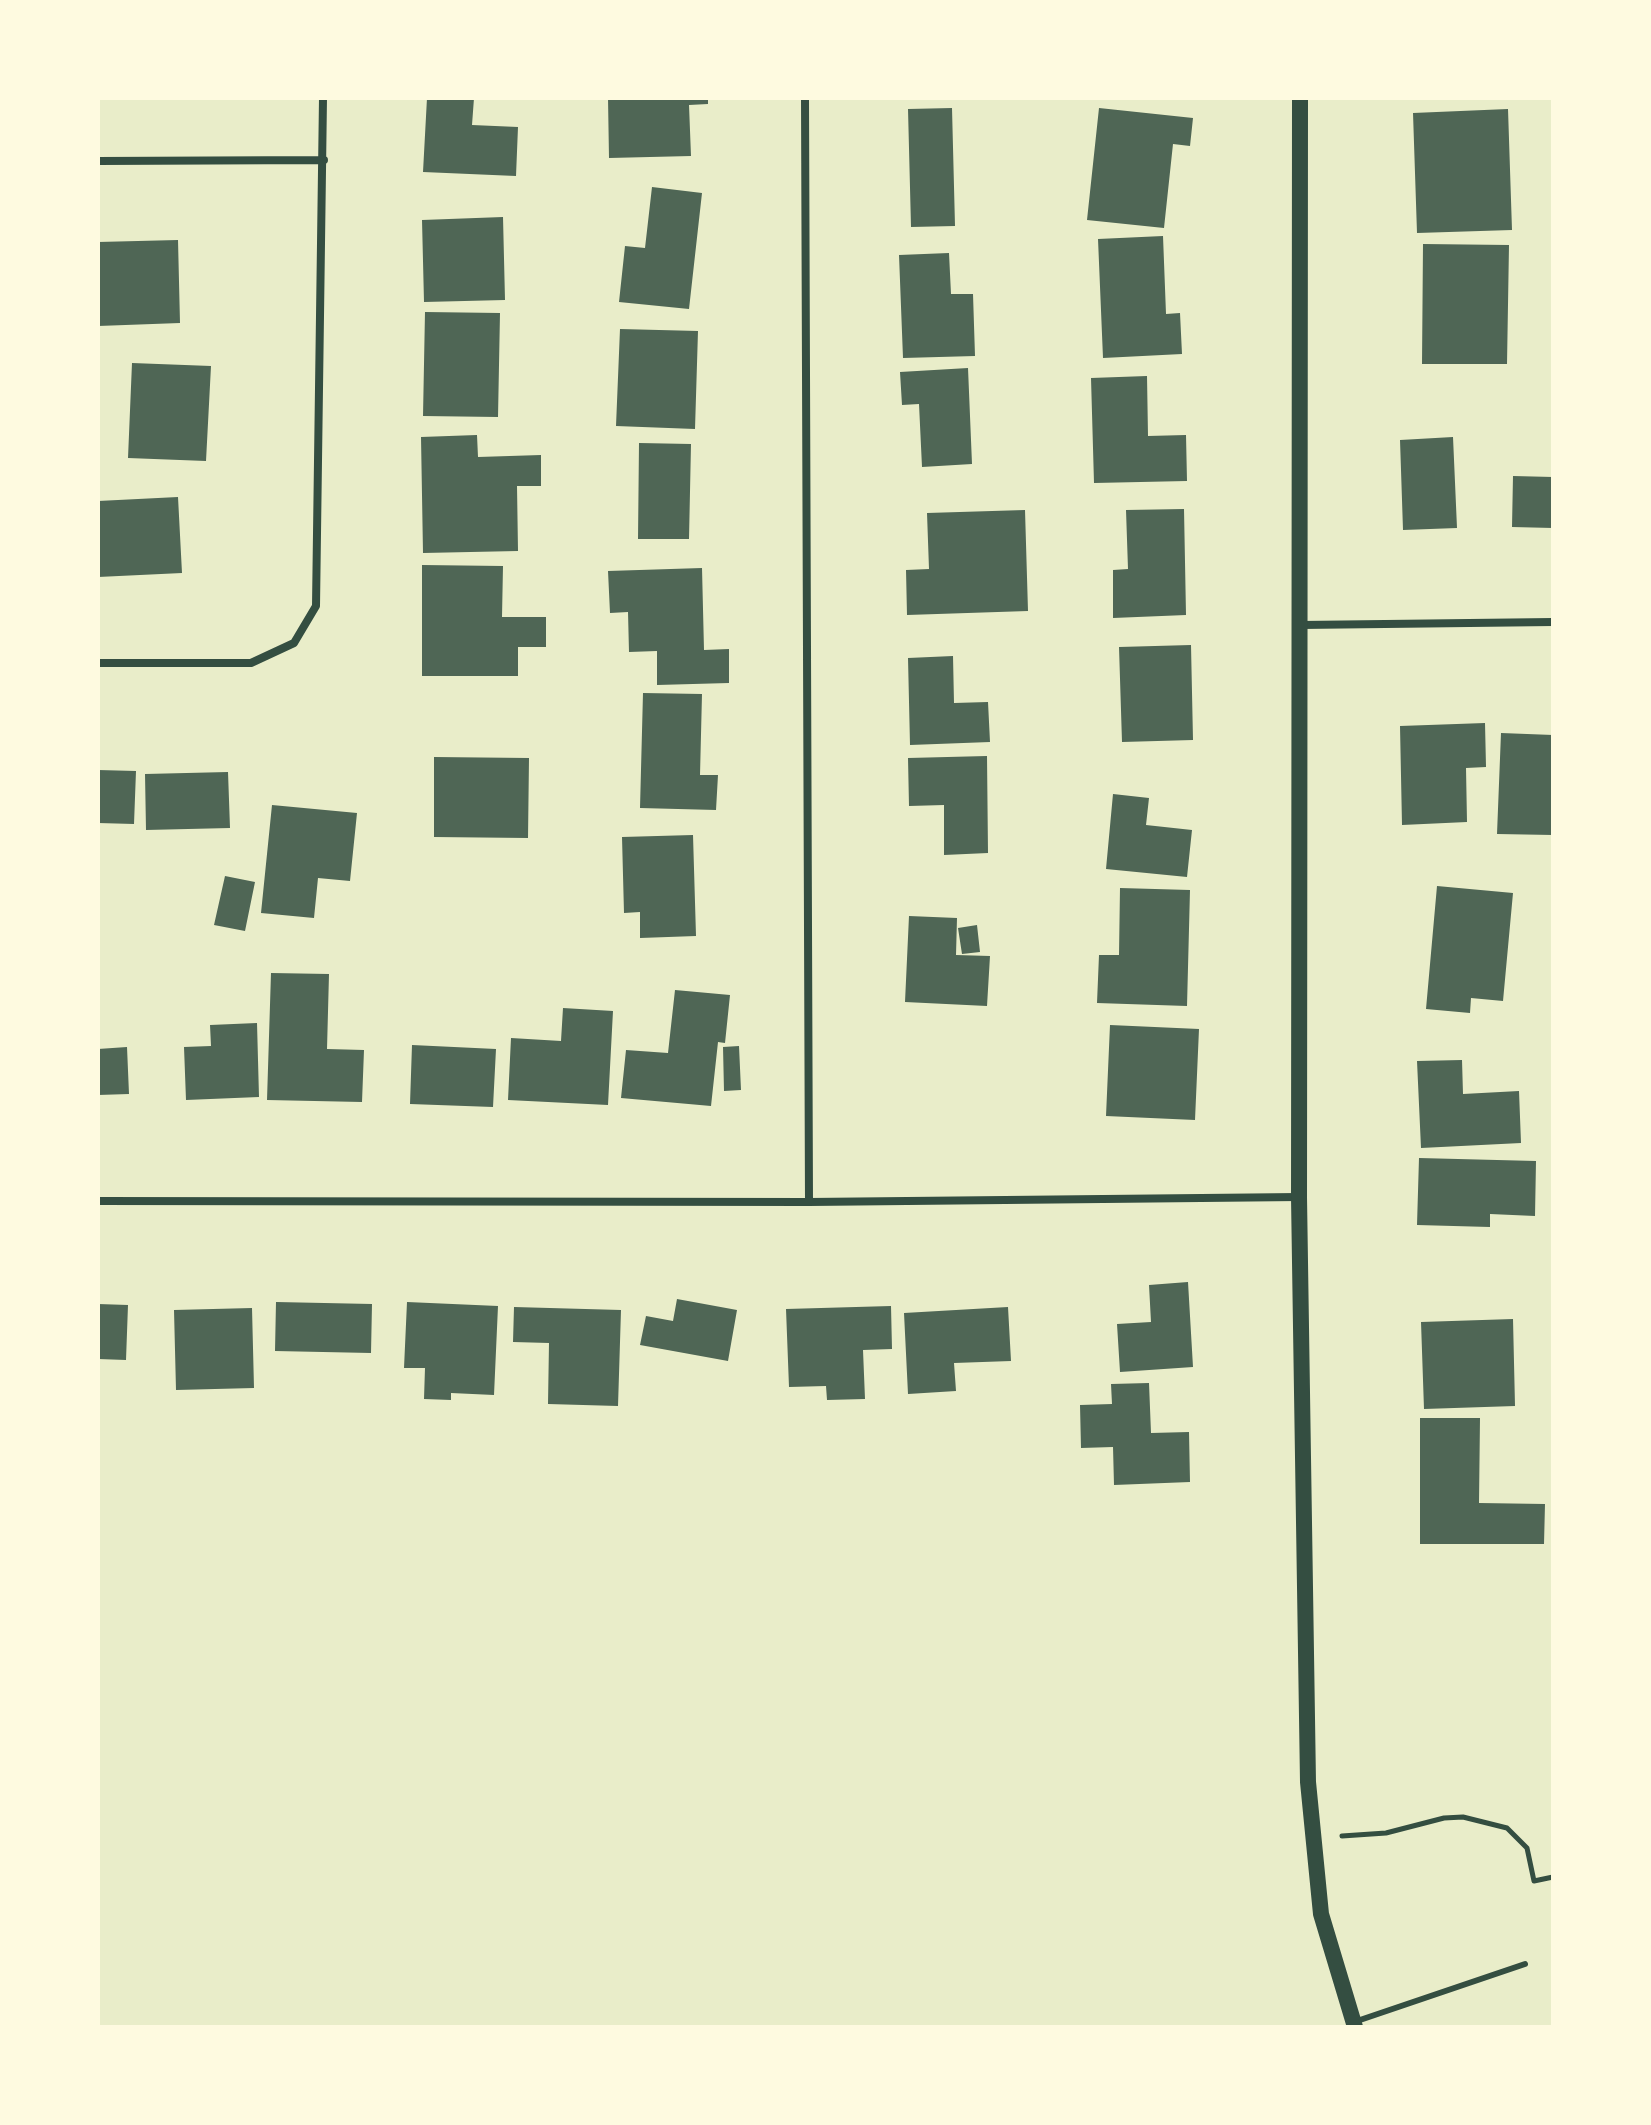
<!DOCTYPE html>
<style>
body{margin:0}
#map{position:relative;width:1651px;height:2125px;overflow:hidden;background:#e9edc9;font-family:"Public Sans",sans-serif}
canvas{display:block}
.frame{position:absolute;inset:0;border:100px solid #fefae0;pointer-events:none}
</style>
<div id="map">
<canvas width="1651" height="2125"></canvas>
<div class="frame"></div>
</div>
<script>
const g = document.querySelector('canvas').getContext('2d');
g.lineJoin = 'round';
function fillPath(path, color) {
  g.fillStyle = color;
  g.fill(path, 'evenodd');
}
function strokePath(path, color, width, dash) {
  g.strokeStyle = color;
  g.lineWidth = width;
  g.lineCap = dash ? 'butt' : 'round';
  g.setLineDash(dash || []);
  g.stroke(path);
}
const building = new Path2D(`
 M 427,98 L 474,98 L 472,125 L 518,127 L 516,176 L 423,172 Z
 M 608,98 L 708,98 L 708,104 L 689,105 L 691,156 L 609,158 Z
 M 952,108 L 955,226 L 911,227 L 908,109 Z
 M 1099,108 L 1193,118 L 1190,146 L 1173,144 L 1164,228 L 1087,220 Z
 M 1508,109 L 1512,230 L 1417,233 L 1413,113 Z
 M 652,187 L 702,193 L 689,309 L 619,302 L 625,246 L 645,248 Z
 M 503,217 L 505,300 L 424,302 L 422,220 Z
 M 1163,236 L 1166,314 L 1180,313 L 1182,354 L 1103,358 L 1098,239 Z
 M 178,240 L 180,323 L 98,326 L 98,242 Z
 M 1423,244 L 1509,245 L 1507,364 L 1422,364 Z
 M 949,253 L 951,294 L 973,294 L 975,356 L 903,358 L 899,255 Z
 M 425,312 L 500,313 L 498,417 L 423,416 Z
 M 620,329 L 698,331 L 695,429 L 616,426 Z
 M 132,363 L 211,366 L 206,461 L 128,458 Z
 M 968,368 L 972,464 L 922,467 L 919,404 L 902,405 L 900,372 Z
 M 1147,376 L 1148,436 L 1186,435 L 1187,481 L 1094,483 L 1091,378 Z
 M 477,435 L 478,457 L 541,455 L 541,486 L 517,486 L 518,551 L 423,553 L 421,437 Z
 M 1453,437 L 1457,528 L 1403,530 L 1400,440 Z
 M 639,443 L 691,444 L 689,539 L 638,539 Z
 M 1513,476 L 1553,477 L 1553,528 L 1512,527 Z
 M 178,497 L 182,573 L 98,577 L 98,501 Z
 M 1184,509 L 1186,615 L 1113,618 L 1113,570 L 1128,569 L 1126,510 Z
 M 1025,510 L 1028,611 L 907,615 L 906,570 L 929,569 L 927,513 Z
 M 422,565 L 503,566 L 502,617 L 546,617 L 546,647 L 518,647 L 518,676 L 422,676 Z
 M 702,568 L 704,650 L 729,649 L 729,683 L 657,685 L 657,651 L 629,652 L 628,612 L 610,613 L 608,571 Z
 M 1191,645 L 1193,740 L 1122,742 L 1119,647 Z
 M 953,656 L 954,703 L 988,702 L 990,742 L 910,745 L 908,658 Z
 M 643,693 L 702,694 L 700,775 L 718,775 L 716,810 L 640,808 Z
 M 1485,723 L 1486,767 L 1466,768 L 1467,822 L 1402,825 L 1400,726 Z
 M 1501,733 L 1553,735 L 1553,835 L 1497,834 Z
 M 987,756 L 988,853 L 944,855 L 944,805 L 909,806 L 908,758 Z
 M 434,757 L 529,758 L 528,838 L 434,837 Z
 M 98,770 L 136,771 L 134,824 L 98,823 Z
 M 228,772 L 230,828 L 146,830 L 145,774 Z
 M 1113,794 L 1149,798 L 1146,825 L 1192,830 L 1187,877 L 1106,869 Z
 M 272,805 L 357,813 L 350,881 L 318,878 L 314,918 L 261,913 Z
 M 693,835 L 696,936 L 640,938 L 640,912 L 624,913 L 622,837 Z
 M 225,876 L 255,882 L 245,931 L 214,925 Z
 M 1437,886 L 1513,893 L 1503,1001 L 1471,998 L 1470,1013 L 1426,1009 Z
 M 1120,888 L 1190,890 L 1187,1006 L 1097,1003 L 1099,955 L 1119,955 Z
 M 909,916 L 957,918 L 956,955 L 990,956 L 987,1006 L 905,1002 Z
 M 977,925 L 980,952 L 962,954 L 958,928 Z
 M 271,973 L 329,974 L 327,1049 L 364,1050 L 362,1102 L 267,1100 Z
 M 675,990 L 730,995 L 725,1043 L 718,1042 L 711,1106 L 621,1098 L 626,1050 L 668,1053 Z
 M 563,1008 L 613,1011 L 608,1105 L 508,1100 L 511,1038 L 561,1041 Z
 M 257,1023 L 259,1097 L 186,1100 L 184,1047 L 211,1046 L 210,1025 Z
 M 1110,1025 L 1199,1029 L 1195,1120 L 1106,1116 Z
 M 412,1045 L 496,1049 L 493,1107 L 410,1104 Z
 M 739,1046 L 741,1090 L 724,1091 L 723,1047 Z
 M 127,1047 L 129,1094 L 98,1095 L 98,1049 Z
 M 1462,1060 L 1463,1094 L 1519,1091 L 1521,1143 L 1421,1148 L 1417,1061 Z
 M 1419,1158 L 1536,1161 L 1535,1216 L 1490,1214 L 1490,1227 L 1417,1225 Z
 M 1188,1282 L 1193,1367 L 1120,1372 L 1117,1324 L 1151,1322 L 1149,1285 Z
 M 677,1299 L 737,1310 L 728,1361 L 640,1345 L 646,1316 L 673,1321 Z
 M 276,1302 L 372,1304 L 371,1353 L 275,1351 Z
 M 407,1302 L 498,1306 L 494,1395 L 451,1393 L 451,1400 L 424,1399 L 425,1368 L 404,1368 Z
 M 98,1304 L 128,1305 L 126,1360 L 98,1359 Z
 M 891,1306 L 892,1349 L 863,1350 L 865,1399 L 827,1400 L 826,1386 L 789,1387 L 786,1309 Z
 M 514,1307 L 621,1310 L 618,1406 L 548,1404 L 549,1343 L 513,1342 Z
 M 1008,1307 L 1011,1361 L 954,1363 L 956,1391 L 908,1394 L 904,1313 Z
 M 252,1308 L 254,1388 L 176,1390 L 174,1310 Z
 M 1513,1319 L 1515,1406 L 1424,1409 L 1421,1322 Z
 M 1149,1383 L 1151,1433 L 1189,1432 L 1190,1482 L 1114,1485 L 1113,1447 L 1081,1448 L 1080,1405 L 1112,1404 L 1111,1384 Z
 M 1420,1418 L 1480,1418 L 1479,1503 L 1545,1504 L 1544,1544 L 1420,1544 Z`);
const path = new Path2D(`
 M 1342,1836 L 1386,1833 L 1444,1818 L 1463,1817 L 1507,1828 L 1527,1848 L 1534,1881 L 1553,1877`);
const service = new Path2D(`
 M 1357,2021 L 1525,1964`);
const minor = new Path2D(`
 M 805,98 L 809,1202
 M 98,161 L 324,160
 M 1301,625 L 1553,622
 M 98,663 L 251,663 L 294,643 L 316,606 L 323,98
 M 98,1201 L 809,1202 L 1299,1197`);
const secondary = new Path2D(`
 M 1300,98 L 1299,1197 L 1308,1782 L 1321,1914 L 1355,2027`);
fillPath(building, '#4f6655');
strokePath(path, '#344e41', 5);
strokePath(service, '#344e41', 6);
strokePath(minor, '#344e41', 8);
strokePath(secondary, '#344e41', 16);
</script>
